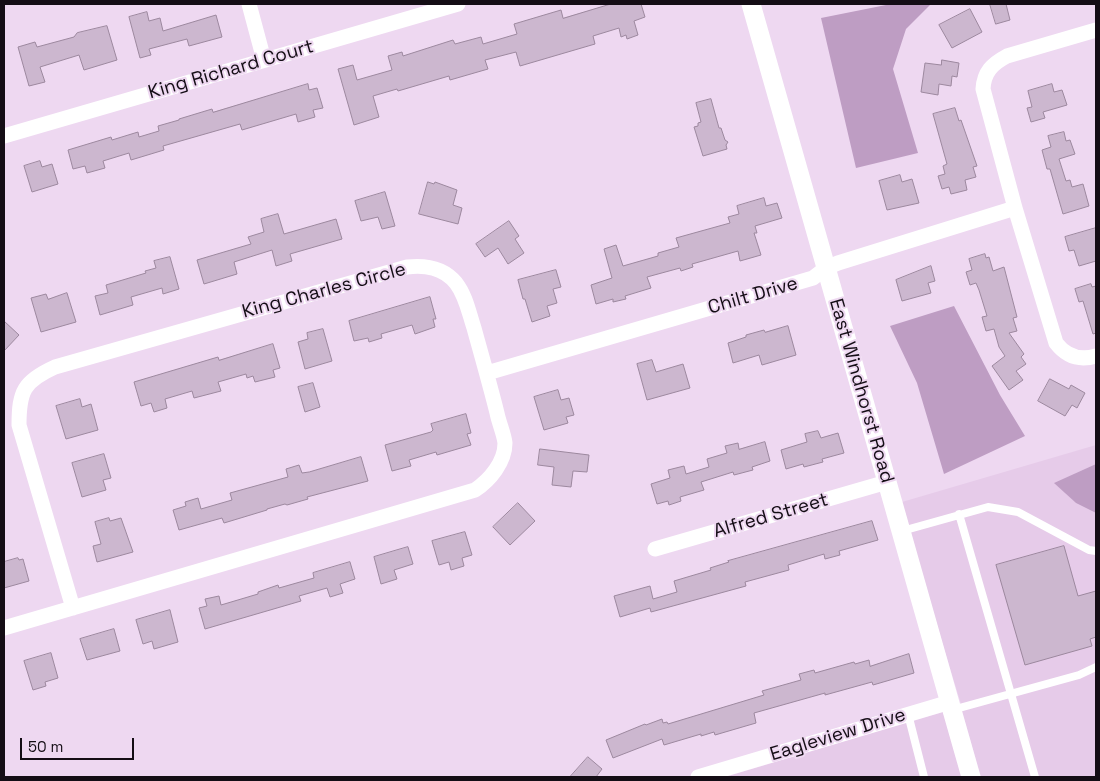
<!DOCTYPE html>
<style>
body{margin:0}
#map{position:relative;width:1100px;height:781px;overflow:hidden;background:#eed8f1;font-family:"Space Grotesk",sans-serif}
canvas{display:block}
.frame{position:absolute;inset:0;border:5px solid #140d15;pointer-events:none}
.scale{position:absolute;left:20px;top:738px;width:114px;height:22px;box-sizing:border-box;border:2px solid #140d15;border-top:0;padding-left:6px;font-size:15px;line-height:18px;white-space:nowrap;color:#140d15;-webkit-text-stroke:4px #eed8f1;paint-order:stroke}
</style>
<div id="map">
<canvas width="1100" height="781"></canvas>
<div class="frame"></div>
<div class="scale">50 m</div>
</div>
<script>
const g = document.querySelector('canvas').getContext('2d');
g.lineJoin = 'round';
function fillPath(path, color) {
  g.fillStyle = color;
  g.fill(path, 'evenodd');
}
function strokePath(path, color, width, dash) {
  g.strokeStyle = color;
  g.lineWidth = width;
  g.lineCap = dash ? 'butt' : 'round';
  g.setLineDash(dash || []);
  g.stroke(path);
}
function label(font, color, halo, rows, align = 'center') {
  g.font = font + ' "Space Grotesk",sans-serif';
  g.lineWidth = 4;
  g.setLineDash([]);
  g.textBaseline = 'middle';
  g.strokeStyle = halo;
  g.fillStyle = color;
  for (const [text, x, y, turn = 0] of rows) {
    g.save();
    g.translate(x, y);
    g.rotate((+turn || 0) * Math.PI / 180);
    g.textAlign = isNaN(turn) ? turn : align;
    if (halo) g.strokeText(text, 0, 0);
    g.fillText(text, 0, 0);
    g.restore();
  }
}
const built = new Path2D(`
 M 1096,445 L 1096,464 L 1055,483 L 1076,503 L 1096,513 L 1096,777 L 981,777 L 960,705 L 961,704 L 941,639 L 902,502 Z
 M 943,712 L 962,777 L 725,777 Z`);
const water = new Path2D(`
 M 891,4 L 931,4 L 906,29 L 893,69 L 918,153 L 856,168 L 821,18 Z
 M 954,306 L 1000,395 L 1025,436 L 944,474 L 917,383 L 890,326 Z
 M 1096,464 L 1096,513 L 1076,503 L 1054,483 Z`);
const building = new Path2D(`
 M 611,4 L 641,4 L 645,17 L 634,21 L 638,35 L 627,39 L 626,35 L 621,37 L 619,28 L 593,36 L 595,44 L 520,66 L 516,52 L 485,60 L 488,69 L 450,80 L 449,76 L 398,91 L 397,89 L 373,96 L 379,117 L 354,125 L 338,69 L 353,65 L 357,80 L 392,70 L 388,56 L 402,52 L 403,56 L 453,40 L 455,44 L 481,37 L 483,44 L 517,34 L 514,24 L 561,10 L 563,18 Z
 M 990,4 L 1006,4 L 1010,20 L 996,24 Z
 M 970,9 L 982,32 L 952,48 L 939,25 Z
 M 147,12 L 149,21 L 160,18 L 163,31 L 216,15 L 222,37 L 189,46 L 187,39 L 149,49 L 151,55 L 140,58 L 129,17 Z
 M 107,26 L 117,60 L 84,70 L 79,55 L 40,67 L 45,82 L 29,86 L 18,47 L 35,42 L 37,47 L 74,37 L 77,33 Z
 M 942,60 L 959,63 L 957,77 L 952,76 L 951,86 L 939,84 L 938,95 L 921,92 L 925,63 L 941,65 Z
 M 308,84 L 309,90 L 317,88 L 323,108 L 313,110 L 315,117 L 298,122 L 296,114 L 242,130 L 240,124 L 163,146 L 164,150 L 131,160 L 129,153 L 103,161 L 105,168 L 87,173 L 85,166 L 73,169 L 68,150 L 111,137 L 112,140 L 138,132 L 139,137 L 159,131 L 158,126 L 179,120 L 179,119 L 212,109 L 213,112 Z
 M 1052,84 L 1054,92 L 1062,90 L 1067,105 L 1043,112 L 1045,118 L 1031,122 L 1027,108 L 1032,107 L 1028,91 Z
 M 711,99 L 719,128 L 721,128 L 725,140 L 728,142 L 726,145 L 727,149 L 703,156 L 694,127 L 698,126 L 698,123 L 701,122 L 696,103 Z
 M 955,108 L 959,121 L 961,120 L 977,166 L 973,167 L 976,177 L 965,180 L 967,190 L 951,194 L 949,187 L 942,189 L 938,176 L 945,174 L 943,166 L 947,164 L 933,114 Z
 M 1064,132 L 1066,141 L 1070,140 L 1075,154 L 1059,159 L 1066,181 L 1070,180 L 1072,187 L 1083,184 L 1089,206 L 1063,214 L 1050,169 L 1047,169 L 1042,150 L 1051,147 L 1048,136 Z
 M 40,161 L 42,167 L 52,164 L 58,184 L 32,192 L 24,166 Z
 M 900,175 L 902,182 L 912,179 L 919,203 L 887,210 L 879,181 Z
 M 428,182 L 434,184 L 435,182 L 457,190 L 453,205 L 462,208 L 458,224 L 419,214 Z
 M 385,192 L 395,226 L 382,229 L 378,217 L 361,221 L 355,201 Z
 M 764,198 L 766,206 L 777,203 L 782,218 L 755,226 L 757,233 L 754,233 L 761,255 L 740,261 L 738,251 L 692,264 L 693,267 L 681,271 L 680,268 L 647,277 L 651,288 L 625,296 L 626,299 L 613,302 L 613,299 L 596,304 L 591,285 L 612,278 L 604,249 L 616,245 L 623,266 L 658,256 L 658,253 L 679,247 L 676,238 L 730,223 L 728,217 L 739,214 L 737,206 Z
 M 278,214 L 284,234 L 336,219 L 342,239 L 290,254 L 292,261 L 276,266 L 272,250 L 234,262 L 237,274 L 204,284 L 197,260 L 251,244 L 248,237 L 264,232 L 261,219 Z
 M 509,221 L 519,236 L 515,239 L 524,253 L 508,264 L 498,248 L 485,257 L 476,244 Z
 M 1096,228 L 1096,261 L 1079,266 L 1074,250 L 1069,251 L 1065,237 Z
 M 985,254 L 986,258 L 989,257 L 993,271 L 1004,267 L 1017,317 L 1013,318 L 1017,331 L 1009,333 L 1024,354 L 1021,357 L 1026,364 L 1016,371 L 1023,380 L 1009,390 L 992,366 L 1005,356 L 999,347 L 994,329 L 986,331 L 982,317 L 987,316 L 979,290 L 976,283 L 970,285 L 966,272 L 972,270 L 969,259 Z
 M 170,257 L 179,289 L 163,294 L 162,288 L 131,297 L 133,305 L 100,315 L 95,296 L 108,293 L 106,285 L 146,273 L 145,271 L 156,268 L 154,261 Z
 M 931,266 L 935,281 L 928,283 L 931,293 L 902,301 L 896,280 Z
 M 556,270 L 561,287 L 553,289 L 557,303 L 547,306 L 550,316 L 532,322 L 525,299 L 523,299 L 518,280 Z
 M 1091,284 L 1092,287 L 1096,286 L 1096,333 L 1093,334 L 1083,301 L 1079,302 L 1075,289 Z
 M 67,293 L 76,322 L 41,332 L 31,298 L 46,294 L 48,299 Z
 M 430,297 L 436,319 L 433,319 L 435,327 L 415,334 L 412,325 L 381,334 L 382,338 L 369,342 L 368,338 L 354,341 L 349,321 Z
 M 4,321 L 19,335 L 4,351 Z
 M 788,326 L 796,355 L 762,365 L 759,355 L 733,363 L 728,343 L 746,337 L 746,335 L 764,330 L 765,332 Z
 M 323,329 L 332,361 L 305,369 L 298,342 L 308,339 L 307,333 Z
 M 273,344 L 280,368 L 273,370 L 275,377 L 255,382 L 253,376 L 247,378 L 246,374 L 218,382 L 221,391 L 194,398 L 192,391 L 165,399 L 167,408 L 154,412 L 151,403 L 141,406 L 134,382 L 218,357 L 219,360 Z
 M 652,360 L 656,372 L 683,364 L 690,388 L 647,400 L 637,364 Z
 M 1050,379 L 1069,389 L 1071,385 L 1085,393 L 1077,408 L 1072,405 L 1065,416 L 1038,401 Z
 M 313,383 L 320,407 L 305,412 L 298,387 Z
 M 558,390 L 561,400 L 569,398 L 574,415 L 566,417 L 568,423 L 544,430 L 534,397 Z
 M 80,399 L 82,407 L 91,404 L 98,430 L 66,439 L 56,406 Z
 M 466,414 L 471,433 L 467,434 L 471,445 L 437,455 L 436,452 L 409,460 L 411,466 L 392,471 L 385,445 L 431,432 L 433,430 L 431,424 Z
 M 818,431 L 821,438 L 838,433 L 844,453 L 822,459 L 823,462 L 804,467 L 803,464 L 786,469 L 781,450 L 807,442 L 805,434 Z
 M 765,442 L 770,461 L 752,467 L 753,470 L 734,475 L 733,472 L 701,482 L 704,490 L 680,497 L 681,501 L 669,505 L 668,501 L 657,504 L 651,484 L 670,478 L 668,470 L 684,466 L 686,474 L 709,467 L 707,459 L 727,453 L 725,446 L 738,443 L 739,449 Z
 M 540,449 L 589,455 L 587,472 L 573,471 L 571,487 L 552,485 L 554,467 L 538,465 Z
 M 104,454 L 111,478 L 103,480 L 106,490 L 82,497 L 72,463 Z
 M 361,457 L 368,481 L 307,497 L 308,499 L 287,505 L 285,504 L 267,509 L 267,510 L 224,523 L 222,518 L 179,530 L 173,510 L 186,506 L 185,502 L 198,498 L 201,509 L 232,500 L 230,493 L 288,477 L 286,469 L 299,465 L 302,473 L 309,472 Z
 M 518,503 L 535,521 L 510,545 L 493,527 Z
 M 109,518 L 110,521 L 121,518 L 133,552 L 97,562 L 93,546 L 101,544 L 95,522 Z
 M 872,521 L 878,540 L 839,551 L 840,555 L 825,559 L 824,554 L 788,565 L 789,570 L 745,582 L 746,586 L 651,612 L 650,608 L 620,617 L 614,596 L 650,586 L 653,599 L 677,592 L 674,581 L 711,570 L 710,568 L 729,562 L 728,561 Z
 M 465,532 L 472,555 L 462,558 L 464,566 L 451,570 L 449,562 L 439,565 L 432,541 Z
 M 1064,546 L 1078,596 L 1096,591 L 1096,637 L 1090,639 L 1092,646 L 1025,665 L 996,565 Z
 M 408,547 L 413,564 L 394,570 L 397,579 L 381,584 L 374,557 Z
 M 18,558 L 19,560 L 23,559 L 29,581 L 4,588 L 4,562 Z
 M 350,562 L 355,579 L 340,584 L 343,593 L 330,597 L 327,588 L 299,596 L 301,601 L 205,629 L 199,608 L 207,606 L 205,599 L 219,596 L 221,605 L 258,594 L 258,592 L 278,585 L 279,588 L 314,578 L 313,573 Z
 M 170,610 L 178,642 L 154,649 L 152,641 L 143,644 L 136,620 Z
 M 114,629 L 120,651 L 87,660 L 80,639 Z
 M 51,653 L 58,678 L 45,682 L 46,686 L 33,690 L 24,661 Z
 M 909,654 L 914,673 L 873,685 L 872,682 L 825,695 L 825,693 L 754,713 L 756,723 L 715,735 L 714,732 L 701,736 L 701,734 L 664,745 L 662,739 L 613,758 L 606,740 L 645,724 L 646,725 L 662,719 L 663,723 L 667,722 L 668,724 L 764,695 L 762,691 L 801,680 L 799,674 L 814,670 L 815,673 L 854,662 L 855,664 L 869,660 L 870,666 Z
 M 588,757 L 602,769 L 596,777 L 570,777 Z`);
const service = new Path2D(`
 M 959,514 L 1035,777
 M 902,531 L 988,507 L 1018,512 L 1089,550 L 1096,551
 M 952,710 L 1079,675 L 1096,667
 M 908,714 L 924,777`);
const minor = new Path2D(`
 M 249,4 L 264,60
 M 1096,30 L 1007,56 C 992,64 984,72 983,89 L 1015,208 L 1056,343 C 1066,356 1079,361 1096,356
 M 4,136 L 458,4
 M 487,373 L 813,278 L 826,268 L 838,263 L 1015,208
 M 655,549 L 887,482
 M 4,628 L 475,490 C 490,480 505,462 505,443 C 504,434 499,423 497,413 C 490,385 482,357 474,328 C 469,313 466,296 456,283 C 443,267 425,265 407,267 L 55,367 C 24,381 19,391 19,425 L 73,608
 M 698,777 L 950,702`);
const tertiary = new Path2D(`
 M 751,4 L 971,777`);
const streetNames = [
 ["King Richard Court",231,70,-16],
 ["King Charles Circle",324,291,-15],
 ["Chilt Drive",753,296,-16],
 ["East Windhorst Road",861,391,74],
 ["Alfred Street",771,516,-16],
 ["Eagleview Drive",838,735,-17]
];
fillPath(built, '#e6cbe9');
fillPath(water, '#be9dc3');
fillPath(building, '#ccb7cf');
strokePath(building, '#9c889e', 1);
strokePath(service, '#fff', 8);
strokePath(minor, '#fff', 15);
strokePath(tertiary, '#fff', 19);
label('19px', '#140d15', '#eed8f1', streetNames);
</script>
